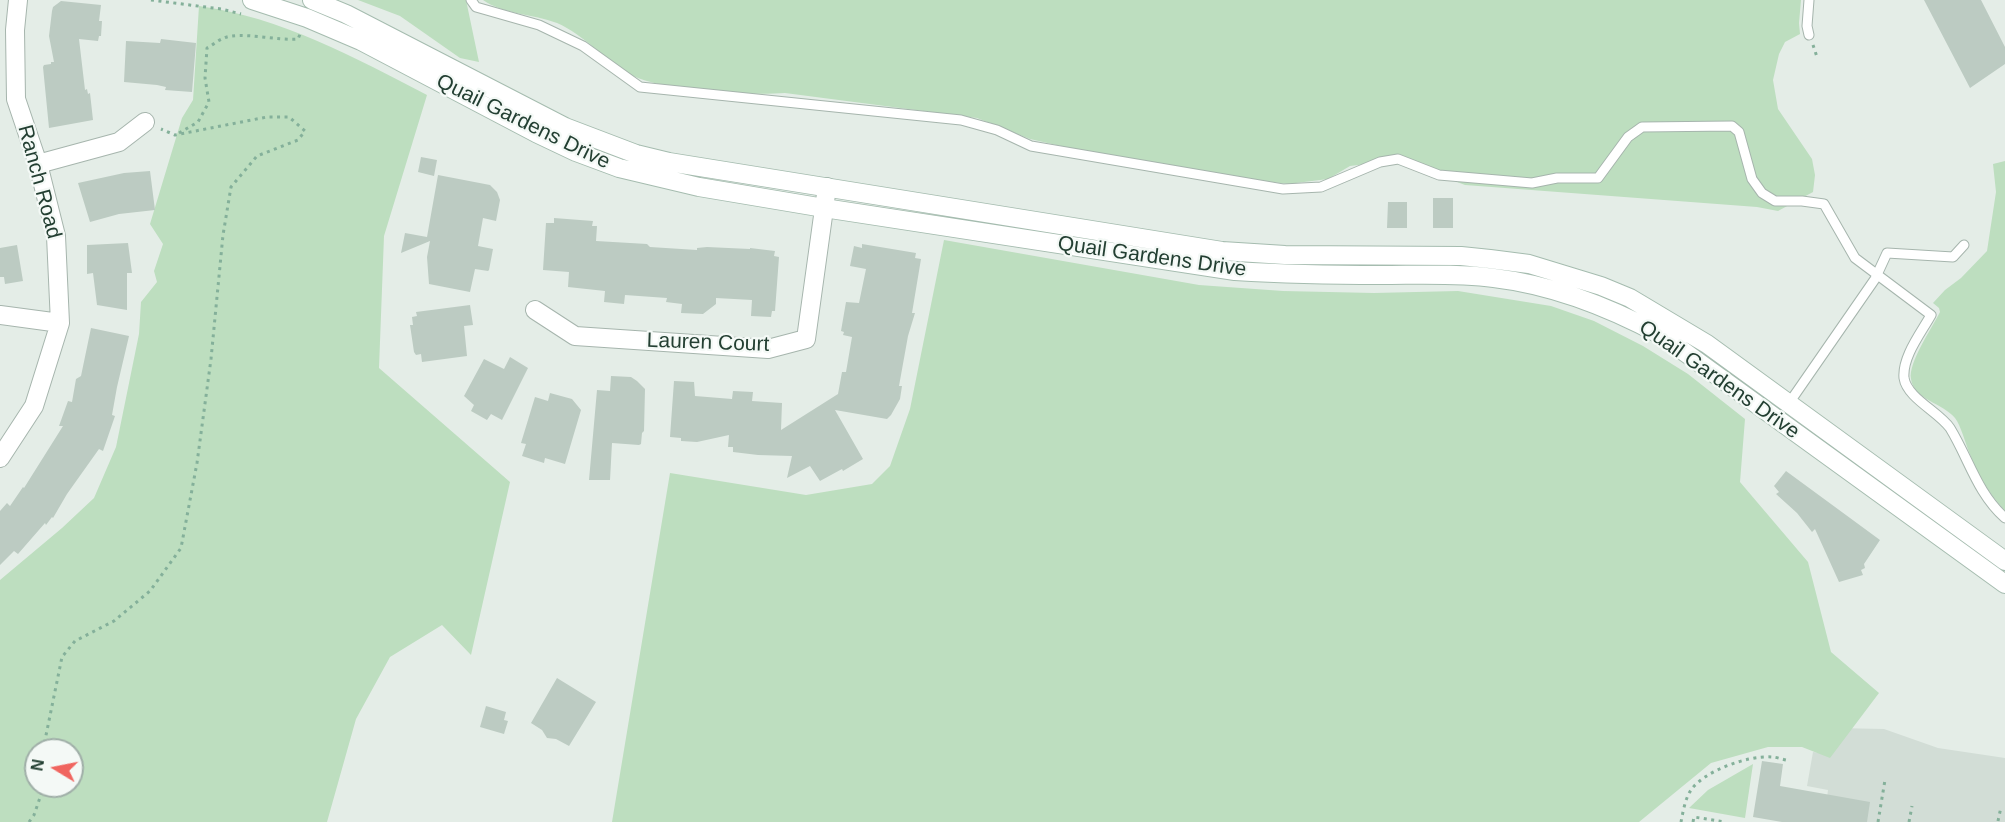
<!DOCTYPE html>
<style>
body{margin:0}
#map{position:relative;width:2005px;height:822px;overflow:hidden;background:#e4ede7;font-family:Helvetica,sans-serif}
canvas{display:block}
.north{position:absolute;left:24px;top:738px;width:60px;height:60px;box-sizing:border-box;background:#f4f9f6;border:2px solid #a0afa8;border-radius:50%;rotate:280deg;font-size:16px;font-weight:700;line-height:24px;text-align:center;color:#233f32}
.north::after{content:'';display:block;margin:auto;width:21px;height:27px;background:#f0655f;clip-path:polygon(50% 0,100% 100%,50% 72%,0 100%)}
</style>
<div id="map">
<canvas width="2005" height="822"></canvas>
<div class="north">N</div>
</div>
<script>
const ctx = document.querySelector('canvas').getContext('2d');
ctx.lineJoin = 'round';
function fill(path, color) {
  ctx.fillStyle = color;
  ctx.fill(path, 'evenodd');
}
function trace(path, color, width, dash) {
  ctx.strokeStyle = color;
  ctx.lineWidth = width;
  ctx.lineCap = dash ? 'butt' : 'round';
  ctx.setLineDash(dash || []);
  ctx.stroke(path);
}
function label(font, color, halo, rows, align = 'center') {
  ctx.font = font + ' Helvetica,sans-serif';
  ctx.lineWidth = 4.5;
  ctx.setLineDash([]);
  ctx.textBaseline = 'middle';
  ctx.strokeStyle = halo;
  ctx.fillStyle = color;
  for (const [text, x, y, turn = 0] of rows) {
    ctx.save();
    ctx.translate(x, y);
    ctx.rotate((+turn || 0) * Math.PI / 180);
    ctx.textAlign = isNaN(turn) ? turn : align;
    if (halo) ctx.strokeText(text, 0, 0);
    ctx.fillText(text, 0, 0);
    ctx.restore();
  }
}
const built = new Path2D(`
 M1836,728L1884,729L1938,748L2005,758V822H1824L1828,790L1807,786L1813,752L1830,754Z`);
const green = new Path2D(`
 M358,0H466L479,62L460,58L400,16Z
 M483,0H1801L1799,23L1800,34L1785,42L1779,54L1773,80L1778,109L1812,159L1815,175L1813,192L1778,211L1757,207L1465,185L1399,160L1350,166L1328,179L1288,184L1153,167L1030,139L977,118L785,93C750,96 656,91 628,73C603,58 584,35 557,23C533,14 503,14 483,0Z
 M199,6C280,17 356,58 427,95L384,236L379,368L510,482L471,655L442,625L390,657L356,719L327,822H0V580L62,528L94,498L116,447L139,334L141,302L157,282L154,271L163,244L150,224L182,118L193,100ZM36,750H72V786H36Z
 M2005,161V511C1989,494 1977,473 1969,452C1965,442 1961,426 1955,418C1943,403 1914,400 1911,379C1908,363 1932,328 1940,312L1939,308L1933,303L1945,290L1961,278L1987,251L1996,192L1993,164Z
 M944,240L1199,285L1283,291L1374,293L1458,291L1551,306L1594,321L1643,346L1688,374L1745,419L1740,482L1808,562L1831,652L1879,693L1830,758L1802,747H1768L1711,763L1639,822H612L670,473L806,495L872,484L890,466L910,409Z
 M1753,764L1745,818L1689,808L1708,790Z`);
const building = new Path2D(`
 M1924,0H1981L2005,47V64L1970,88Z
 M61,1L101,5L99,21H102L101,36H99L98,41L79,39L85,90L87,89L88,94L90,93L93,120L49,128L43,67L44,65L51,64V62H54L49,36L52,11L53,7Z
 M161,39L196,43L192,92L165,90L166,87L157,85L124,82L126,41L160,43Z
 M421,157L437,160L434,176L418,172Z
 M150,171L155,210L119,214L90,222L78,183L124,173Z
 M438,175L490,185L497,192L500,200L496,221L483,218L478,246L493,249L489,270L488,271L475,269L470,292L429,284L427,257L430,241L401,253L405,233L427,237Z
 M1433,198H1453V228H1433Z
 M1388,202H1407V228H1387Z
 M554,218L593,221L592,226H597L596,241L647,244L650,247L697,250V248L707,247L750,249V248L775,251L774,256L779,257L775,311H772L771,317L751,316L752,300L716,298V304L703,314L681,313L682,304L666,302L667,298L625,295L624,304L604,302L605,291L568,287L569,272L543,270L546,223H554Z
 M128,243L132,273H127V310L97,305L93,273L87,274V245Z
 M862,244L916,253L915,258L921,259L912,313H915L908,336L899,386H902L900,399L891,415L887,419L835,410L863,459L843,471L842,469L820,481L810,466L787,478L792,456L758,455L733,452V447H728L729,435L697,442L681,441V438L670,437L674,381L694,382L695,396L732,399L733,391L753,392L752,401L782,403L781,430L838,394L842,372H846L852,337L843,335L844,332L841,331L846,302L859,303L866,269L850,266L854,246L862,248Z
 M17,245L23,281L5,284L4,277H0V248Z
 M470,305L473,325L464,326L467,356L422,362L421,354L416,355L414,352L410,325H413L412,317L417,316L416,312Z
 M91,328L129,336L117,387L112,415L115,416L103,451L99,449L67,494L53,518L52,517L46,525L45,523L18,554L14,551L0,565V511L7,503L10,506L23,487L24,488L63,426H59L68,401L72,402L76,379L81,376Z
 M510,357L528,368L502,420L491,414L487,420L471,411L474,405L464,396L484,359L504,369Z
 M611,376L631,377L637,381L645,389L644,431L642,433L641,444L639,445L612,443L610,480H589L597,390L610,391Z
 M550,393L572,399L581,410L565,464L545,458L544,463L522,456L526,444L521,443L535,397L548,401Z
 M1786,471L1880,540L1864,564L1865,568L1861,570L1863,575L1839,582L1815,529L1812,532L1797,513L1776,494L1779,492L1774,486Z
 M557,678L596,702L569,746L556,739L547,738L542,730L531,723Z
 M486,706L506,712L504,720L508,721L504,734L480,727Z
 M1762,761L1783,764L1780,786L1870,802L1867,822H1782L1753,817Z`);
const path = new Path2D(`
 M151,0L221,9L241,14
 M1813,45L1817,57
 M179,133L198,122L209,102L205,78L207,48C213,45 218,40 224,38C239,31 278,41 298,39L301,32
 M43,750L62,657L75,641L114,621L150,591L181,548L197,463L211,359L223,235L231,187L257,156L298,140L305,131L289,117H267L175,135L161,129
 M1998,821L2001,807
 M29,822L34,815L44,786
 M1681,822C1683,812 1685,799 1691,790C1704,771 1748,755 1772,757C1776,757 1781,759 1786,760
 M1693,822L1694,817L1725,822
 M1878,822L1885,780
 M1909,822L1912,806`);
const lane = new Path2D(`
 M471,0L476,7L539,25L583,46L640,87L961,120L997,130L1031,146L1283,189L1321,187L1380,162L1398,159L1439,175L1532,183L1557,178H1598L1628,137L1642,127L1732,126L1739,132L1752,179L1762,193L1775,201H1802L1824,204L1855,258L1931,315C1921,333 1902,357 1904,378C1907,398 1939,412 1950,428C1969,459 1977,493 2005,518
 M1809,0L1807,26L1809,35
 M1787,406L1875,279L1887,253L1953,257L1964,245`);
const street = new Path2D(`
 M38,164L119,142L145,122
 M535,310L575,336L768,349L806,339L827,187
 M0,315L60,323
 M0,458L34,406L60,323L56,236L38,164L16,99L15,30L18,0`);
const secondary = new Path2D(`
 M252,0L307,18L361,41L536,133L576,152L619,168L699,187L824,208L1235,271C1284,274 1332,275 1381,275C1418,275 1457,273 1494,278C1553,285 1609,307 1661,335L2005,584
 M312,0L346,14L565,127L636,154L669,162L1222,251L1285,255L1461,256L1490,259L1529,264L1601,286L1630,298L1707,344L2005,561`);
const streetNames = [
 ["Quail Gardens Drive",523,122,26],
 ["Ranch Road",39,182,75],
 ["Quail Gardens Drive",1152,257,8],
 ["Lauren Court",708,343,2],
 ["Quail Gardens Drive",1719,380,35]
];
fill(built, '#d2ddd6');
fill(green, '#bddebf');
fill(building, '#bccbc2');
trace(lane, '#a6b5ad', 11);
trace(street, '#a6b5ad', 20);
trace(secondary, '#a5bcaf', 20);
trace(path, '#84b09a', 3, [3, 4.5]);
trace(lane, '#fff', 9);
trace(street, '#fff', 18);
trace(secondary, '#fff', 18);
label('21px', '#233f32', '#f4f9f6', streetNames);
</script>
